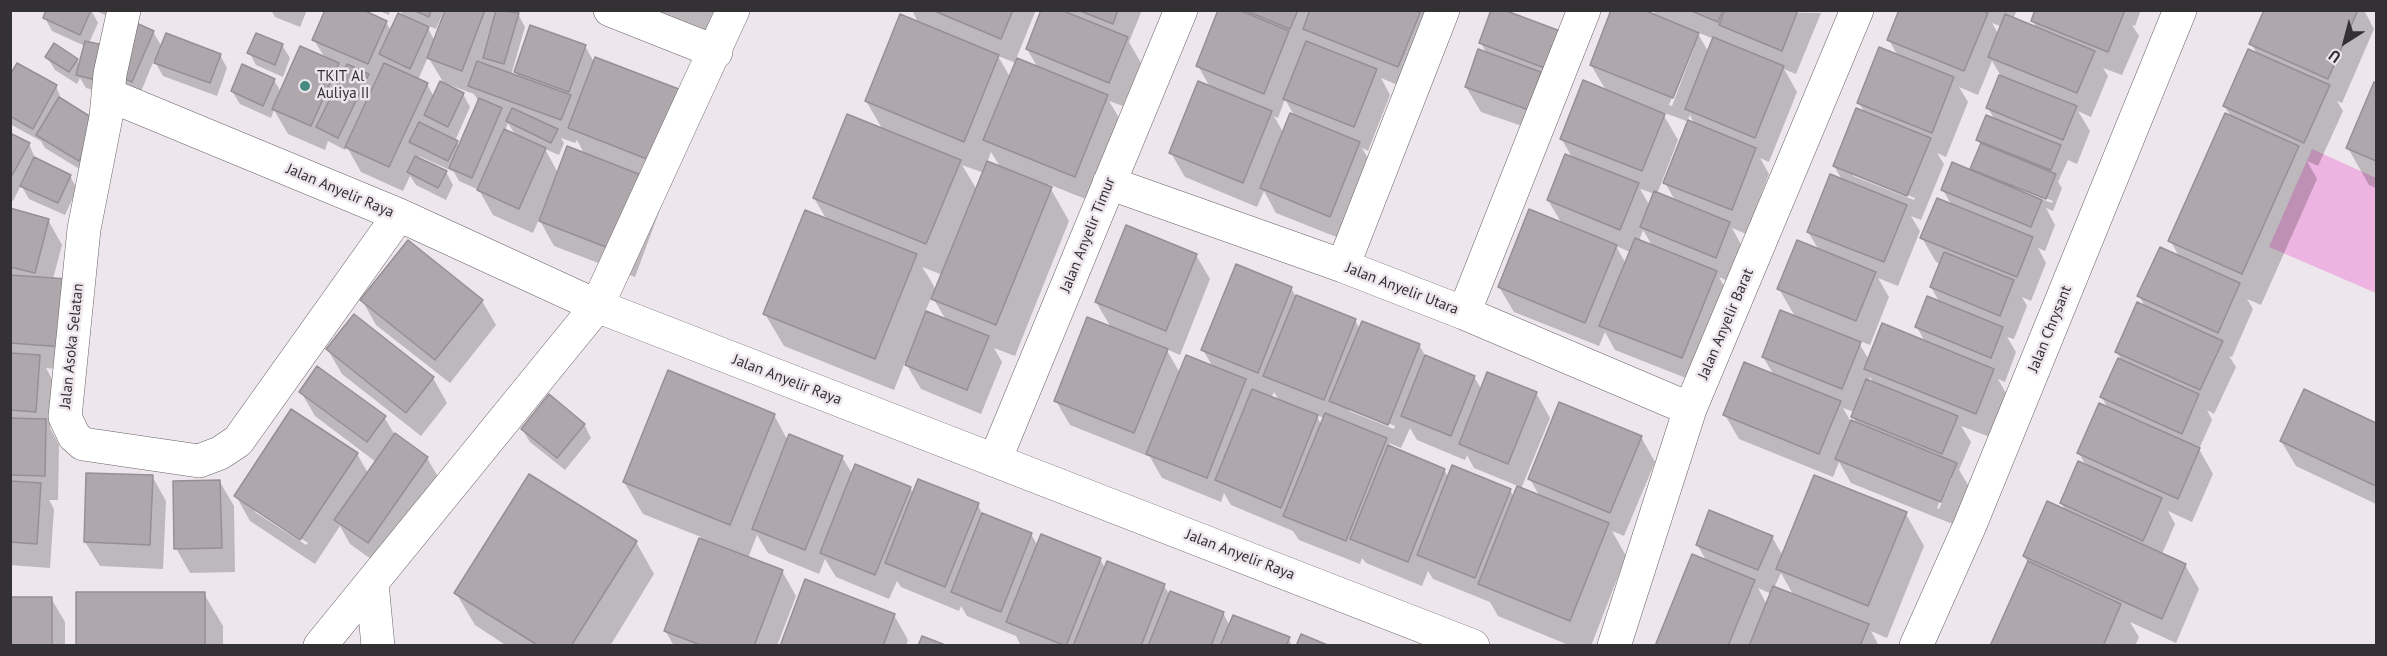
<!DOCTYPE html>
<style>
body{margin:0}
#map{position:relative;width:2387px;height:656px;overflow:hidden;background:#ede6ec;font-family:"PT Sans",sans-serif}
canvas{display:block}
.frame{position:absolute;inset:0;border:12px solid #343134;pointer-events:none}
.north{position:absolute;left:2315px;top:12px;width:60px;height:60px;-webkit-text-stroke:4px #ede6ec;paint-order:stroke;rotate:216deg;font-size:16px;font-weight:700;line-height:24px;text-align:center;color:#343134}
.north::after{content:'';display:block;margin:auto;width:21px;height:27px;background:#343134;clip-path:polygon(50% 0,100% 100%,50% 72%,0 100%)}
</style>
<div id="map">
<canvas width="2387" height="656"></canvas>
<div class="frame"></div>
<div class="north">U</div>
</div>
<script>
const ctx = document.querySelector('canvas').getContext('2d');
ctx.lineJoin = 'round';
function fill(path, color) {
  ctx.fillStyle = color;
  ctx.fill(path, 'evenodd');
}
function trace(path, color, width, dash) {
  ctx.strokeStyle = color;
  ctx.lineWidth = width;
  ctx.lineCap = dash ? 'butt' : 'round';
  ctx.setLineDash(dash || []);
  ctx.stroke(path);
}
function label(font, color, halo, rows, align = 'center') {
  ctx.font = font + ' "PT Sans",sans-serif';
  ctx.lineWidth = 5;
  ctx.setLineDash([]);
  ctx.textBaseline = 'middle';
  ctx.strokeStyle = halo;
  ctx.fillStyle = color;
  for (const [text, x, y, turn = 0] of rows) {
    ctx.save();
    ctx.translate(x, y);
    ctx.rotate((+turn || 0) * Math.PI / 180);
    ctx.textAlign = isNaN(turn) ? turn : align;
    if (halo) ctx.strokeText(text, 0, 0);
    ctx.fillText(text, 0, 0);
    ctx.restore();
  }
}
const green = new Path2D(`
 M2312,149L2376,178V293L2269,247Z`);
const shadow = new Path2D(`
 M91,10L98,23L89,43L107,48L153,32L162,47L220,55L227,68L217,96L163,76L154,60L140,94L106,93L86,88L80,78L77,84L55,70L47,57L77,60L80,66L85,46L52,31L45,18Z
 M94,10H125L121,22Z
 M271,10H307L300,27L275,17Z
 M377,10H390L389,15Z
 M400,10H444L436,29L426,25L435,41L447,10H495L497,14L498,10H505L518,14L525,27L511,75L519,78L516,72L585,46L594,62L697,117L671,186L647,177L662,204L635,277L554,246L539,219L533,233L493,215L479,190L459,181L454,172L419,156L418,159L446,172L453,185L446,200L416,185L410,176L403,191L361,172L347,147L345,150L328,141L325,150L288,134L274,110L271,118L240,104L232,91L274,80L281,92L325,58L314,40L386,22L391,31L405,18ZM428,57L445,85L434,97L427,84L418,80ZM447,84L474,94L479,102L460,147L455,141L470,107L463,94L446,86ZM508,123L516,136L505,131ZM561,138L575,143L577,140L585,155L558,173L545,149L559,155L564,143Z
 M652,10H745L734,40Z
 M912,10H1036L1016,59L1038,68L1027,49L1043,10H1142L1129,42L1141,63L1123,106L1109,101L1121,121L1088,200L1048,184L1069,221L1015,356L994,348L1002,362L981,414L921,389L905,362L894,390L784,346L765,314L827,220L814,198L883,130L866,101L919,24ZM998,56L1016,63L1010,77ZM991,152L1001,168L987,163ZM962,165L984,173L977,190ZM922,267L943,275L936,290L928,276ZM932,296L936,303L946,320L925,312Z
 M1220,10H1437L1412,91L1381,78L1390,95L1368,151L1362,148L1373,167L1344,240L1276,213L1264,191L1257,207L1185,177L1171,153L1210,87L1198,66ZM1285,99L1295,117L1284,134L1274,116L1278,118Z
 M1653,10L1821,13L1796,74L1784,69L1797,92L1769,162L1760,158L1769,174L1746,234L1732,228L1743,248L1730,282L1719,277L1730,297L1696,382L1615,350L1605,332L1599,346L1514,312L1499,287L1562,224L1548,200L1573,159L1561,138L1607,92L1591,65L1657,17ZM1697,32L1714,39L1709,53ZM1691,48H1694L1672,106L1669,105ZM1662,112L1689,122L1665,183L1676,202L1657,194L1678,140ZM1690,115L1695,125L1687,121ZM1640,189L1655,194L1650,206ZM1643,230L1653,247L1639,241ZM1616,246L1630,252L1626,264Z
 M1900,10H2017L2013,19L2037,29L2033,21L2037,10H2141L2135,26L2132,25L2139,36L2122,75L2103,68L2108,76L2091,117L2078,111L2090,131L2077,164L2068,160L2058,182L2062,188L2053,211L2046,208L2055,225L2045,251L2038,248L2046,263L2031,301L2022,297L2027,306L2014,339L2007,337L2016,352L2005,382L1998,379L2007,395L1990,437L1961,426L1971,442L1959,470L1970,488L1955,525L1851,483L1839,462L1833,477L1739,439L1725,415L1774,375L1763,357L1796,318L1779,289L1819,250L1808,232L1843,181L1834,166L1865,113L1859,103L1898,56L1889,40ZM1992,23L2002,27L1999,35ZM1992,61L2001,76L1988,108L1995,120L1978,140L1981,146L1972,169L1975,173L1943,190L1952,206L1922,238L1936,262L1941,264L1931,287L1940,303L1917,327L1925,342L1869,360L1857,340L1870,345L1889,297L1878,278L1898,286L1920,231L1911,216L1921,220L1944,164L1937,153L1946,157L1968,102L1959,87L1978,95ZM1981,172L2053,201L2052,203L1981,175ZM1853,173L1915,198L1914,200L1853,176ZM1870,377L1875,385L1868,382ZM1843,408L1854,412L1853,416L1857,424L1851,422ZM1949,478H1952L1939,509L1937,508Z
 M2266,10H2364L2374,29L2342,103L2337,101L2343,111L2318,166L2307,161L2317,179L2261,305L2247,299L2253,309L2232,357L2229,356L2236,367L2214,414L2207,410L2212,420L2199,449L2213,474L2192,522L2168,511L2175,524L2162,554L2185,565L2199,589L2176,643L2130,622L2139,637L2135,646H1992L2028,563L2024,556L2066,511L2061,503L2086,466L2079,453L2108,409L2102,397L2122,361L2117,352L2146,308L2139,296L2180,258L2170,240L2231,116L2224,106L2257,54L2251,43Z
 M1559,32L1543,133L1481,112L1466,87L1487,54L1481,43Z
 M282,45L290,58L283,77L256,65L249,52Z
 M10,78L56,86L62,101L101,125L86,173L45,148L41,141L10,124Z
 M2375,84L2376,85V188L2369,185L2348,148Z
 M10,134L29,144L36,160L70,176L77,189L65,215L29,199L21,185L13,201L10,199Z
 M10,210L48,220L62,245L53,279L76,371L46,368L53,381L50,428L59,445L58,500H49L54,509L50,568L10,565Z
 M1196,255L1210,279L1180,355L1166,349L1180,373L1213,367L1203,350L1291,288L1296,297L1355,320L1360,330L1419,345L1426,357L1474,377L1482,390L1536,393L1550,418L1521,489L1540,497L1530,479L1641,437L1655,462L1624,536L1612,531L1626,556L1591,646H1571L1498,616L1490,602L1433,579L1428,571L1422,586L1366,563L1362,558L1360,564L1299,540L1293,531L1231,505L1224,493L1221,502L1162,478L1150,457L1070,425L1056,401L1112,329L1096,302ZM1274,392L1280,402L1271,398ZM1349,408L1395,426L1394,429L1349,411ZM1316,415L1324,418L1321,424ZM1410,428L1417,440L1465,460L1467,455L1474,468L1518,486L1514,497L1510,490L1449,478L1444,470L1392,449L1389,443L1401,448Z
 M362,300L482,301L496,325L450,383L376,325Z
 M328,350L433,378L447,403L421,436L342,374Z
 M2305,391L2376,424V504L2296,466L2281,441Z
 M301,392L384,417L395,435L427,458L441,482L382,567L350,544L340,526L315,564L250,521L236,496L357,454L368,473L376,462L315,416ZM255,508L308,543L306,545L255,512Z
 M774,415L788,441L842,457L853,475L910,488L914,494L978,505L983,515L1031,534L1038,546L1100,559L1105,568L1164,586L1170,595L1223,613L1230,626L1289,639L1292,646H1021L1016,636L967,616L961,606L959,611L901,587L897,581L889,599L836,577L825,559L819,574L768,553L757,535L748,558L782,571L796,596L777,646H674L665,630L701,537L643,514L624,482Z
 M584,424L591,438L565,470L530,442L522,429Z
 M152,476L166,501L163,569L100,566L85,542Z
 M220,482L234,506L235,572L190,573L176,548Z
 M1906,514L1924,546L1887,638L1871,631L1879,646H1657L1707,562L1697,544L1772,537L1783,556ZM1781,573L1794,596L1774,588ZM1758,588L1772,594L1767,605Z
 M636,542L654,574L610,646H507L475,625L456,593Z
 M204,594L223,626V646H78Z
 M51,598L65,622V646H10Z
 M894,615L908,640L906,646H781Z`);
const building = new Path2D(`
 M46,10H91L80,35L43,18Z
 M325,10H363L387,21L368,64L312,40Z
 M413,10H431L429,17Z
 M445,10H485L462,71L427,58Z
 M496,10L519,13L504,64L483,58Z
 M932,10H1013L1001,39Z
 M1041,10H1061L1128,37L1109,83L1026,49Z
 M1078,10H1118L1113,24Z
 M1218,10H1239L1289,31L1264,94L1196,66Z
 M1244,10H1298L1290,29Z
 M1310,10H1415L1420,13L1398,67L1303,29Z
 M1491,10H1504L1560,31L1547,69L1479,43Z
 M1611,10H1644L1699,33L1673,98L1590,65Z
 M1689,10H1723L1718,22Z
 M1725,10H1798L1782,51L1719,25Z
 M1899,10H1982L1988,13L1964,71L1887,40Z
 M2035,10H2125L2108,52L2031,21Z
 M2264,10H2358L2328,79L2249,44Z
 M398,13L429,27L410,69L379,54Z
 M900,14L999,55L964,142L865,101Z
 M2005,14L2095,51L2077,93L1988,57Z
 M134,22L154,31L132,82L112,73Z
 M530,25L586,45L569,92L514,72Z
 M166,33L221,54L210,83L154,63Z
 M256,33L283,44L275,65L247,53Z
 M1713,37L1784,66L1755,138L1685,109Z
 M85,41L108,46L99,81L76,75Z
 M1306,41L1377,69L1354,127L1283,99Z
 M54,43L78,59L69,72L45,57Z
 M300,46L339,63L311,126L272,109Z
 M1879,47L1954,77L1932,133L1857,103Z
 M1478,49L1541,72L1529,110L1465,87Z
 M2248,49L2330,85L2304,143L2223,106Z
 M595,57L684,91L657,163L568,128Z
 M1017,58L1108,95L1075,177L983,140Z
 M477,61L571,95L561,120L468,86Z
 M17,63L57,85L33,129L10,116V75Z
 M384,63L428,83L389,167L345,147Z
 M242,64L275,79L263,106L231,91Z
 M347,64L369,74L338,138L316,127Z
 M1999,75L2077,106L2063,140L1986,108Z
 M1583,80L1665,114L1642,171L1560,139Z
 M440,81L464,93L448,127L424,115Z
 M1198,81L1272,111L1243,183L1169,153Z
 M2374,82L2376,83V161L2346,148Z
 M59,97L102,124L79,161L36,135Z
 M479,98L502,108L472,178L449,168Z
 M512,108L558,129L551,143L506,121Z
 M1856,108L1931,138L1907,196L1833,166Z
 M1290,113L1360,142L1330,217L1260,188Z
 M2225,113L2299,146L2242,274L2168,241Z
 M847,114L961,160L926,244L813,198Z
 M1986,115L2061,145L2051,170L1976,140Z
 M1688,120L1756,148L1732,210L1663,183Z
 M419,122L458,141L448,161L409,142Z
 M504,129L546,148L519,209L477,190Z
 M10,133L30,143L10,179Z
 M1981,143L2056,174L2046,199L1970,169Z
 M567,146L649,178L621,253L539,221Z
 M1565,154L1639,183L1620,230L1547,200Z
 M415,156L447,171L438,188L407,172Z
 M34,157L71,175L58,203L20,186Z
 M987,161L1052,187L996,325L931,299Z
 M1952,162L2042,200L2031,227L1941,190Z
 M1830,174L1907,205L1884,262L1807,232Z
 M1654,191L1730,222L1716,258L1640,227Z
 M1937,198L2033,237L2017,277L1920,238Z
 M10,208L49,219L35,273L10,267Z
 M1529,209L1617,245L1585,323L1498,287Z
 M805,210L917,254L875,359L763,314Z
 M1126,225L1197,254L1166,331L1095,302Z
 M1635,238L1717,271L1682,358L1599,326Z
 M408,240L483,300L435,360L360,300Z
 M1797,240L1876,272L1856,321L1777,289Z
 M2160,247L2240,283L2218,333L2137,296Z
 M1944,252L2014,280L2000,316L1930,287Z
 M1236,264L1292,287L1258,373L1201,350Z
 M10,275L68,279L63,347L10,343Z
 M1296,295L1356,319L1324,400L1263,376Z
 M1927,296L2003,327L1991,358L1915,327Z
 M2137,302L2223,341L2200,390L2115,352Z
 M1780,310L1861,342L1842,389L1762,357Z
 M926,311L989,336L967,390L905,365Z
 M354,314L434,377L406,413L326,349Z
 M1087,317L1168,349L1134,433L1054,401Z
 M1362,321L1420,344L1388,425L1329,401Z
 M1882,323L1994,369L1976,414L1864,369Z
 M10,353L40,355L36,412L10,410Z
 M1186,355L1246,379L1207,478L1146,454Z
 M1425,355L1475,376L1451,436L1401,416Z
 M2118,358L2199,394L2182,434L2100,397Z
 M1744,362L1841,401L1819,454L1723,415Z
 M317,366L386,416L367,442L299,392Z
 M668,370L775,414L730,525L623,482Z
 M1487,372L1537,392L1508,464L1459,444Z
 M1866,379L1958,416L1942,454L1851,417Z
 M1252,389L1318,415L1281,508L1215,480Z
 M2304,389L2376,423V486L2280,441Z
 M549,394L585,424L557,458L521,429Z
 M1559,402L1642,436L1610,513L1528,479Z
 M2099,403L2200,448L2178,499L2077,453Z
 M291,409L358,453L300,540L234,496Z
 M1325,413L1387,438L1346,541L1283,516Z
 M10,418L46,419L45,476L10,475Z
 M1851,420L1957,463L1941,502L1835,459Z
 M395,433L428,457L368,543L334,520Z
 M789,434L843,456L805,550L752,529Z
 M1388,445L1445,469L1408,562L1350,539Z
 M2078,461L2162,498L2143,541L2060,503Z
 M855,464L911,487L875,575L820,553Z
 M1452,465L1511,489L1475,578L1417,555Z
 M86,473L153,475L150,545L84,542Z
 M529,474L637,541L571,646H539L454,593Z
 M1814,475L1907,512L1868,606L1776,569Z
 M918,479L979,503L945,587L885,563Z
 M220,480L222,548L174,549L173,481Z
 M10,481L41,483L37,544L10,542Z
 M1517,486L1609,523L1570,621L1478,584Z
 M2047,501L2186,564L2162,619L2023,556Z
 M1709,510L1773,536L1758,570L1696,545Z
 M982,513L1032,533L1001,612L951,592Z
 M1041,534L1101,558L1066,646L1006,622Z
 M699,538L783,570L754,646H703L664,631Z
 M1692,554L1755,580L1728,646H1655Z
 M1107,561L1165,584L1141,646H1073Z
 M2028,561L2121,604L2103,646H1990Z
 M805,579L895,614L883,646H780Z
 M1773,586L1869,624L1860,646H1749Z
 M1170,591L1224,612L1211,646H1148Z
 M76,592H205V646H76Z
 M10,597H52V646H10Z
 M1233,615L1290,637L1286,646H1220Z
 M1301,634L1330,646H1296Z
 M922,636L948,646H918Z`);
const minor = new Path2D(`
 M124,10L110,74L106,117L84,229L65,417L74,436L83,444L199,461L220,453L238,441L399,215
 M610,10L716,52
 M109,95L399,215L597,306L1473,646
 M1109,183L1343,266L1464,313L1690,409
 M1343,266L1443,10
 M1464,313L1584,10
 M995,460L1181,10
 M372,583L378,646
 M320,646L597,306L733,10
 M1614,646L1690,409L1857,10
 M1916,646L1970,525L2180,10`);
const markers = [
 [305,86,6,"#468b81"]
];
const poiNames = [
 ["TKIT Al",317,77],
 ["Auliya II",317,94]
];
const streetNames = [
 ["Jalan Anyelir Raya",340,191,23],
 ["Jalan Anyelir Timur",1088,235,-68],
 ["Jalan Anyelir Utara",1402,289,21],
 ["Jalan Anyelir Barat",1726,324,-67],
 ["Jalan Chrysant",2050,329,-68],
 ["Jalan Asoka Selatan",72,346,-84],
 ["Jalan Anyelir Raya",787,380,21],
 ["Jalan Anyelir Raya",1240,555,21]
];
fill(green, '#edb4e1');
fill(shadow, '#0003');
fill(building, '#aea7ac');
trace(building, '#968f95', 1.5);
trace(minor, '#696267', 34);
trace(minor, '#fff', 33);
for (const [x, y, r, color] of markers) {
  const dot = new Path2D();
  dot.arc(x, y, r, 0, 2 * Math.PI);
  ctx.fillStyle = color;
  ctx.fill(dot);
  trace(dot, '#ede6ec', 2);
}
label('15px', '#343134', '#ede6ec', poiNames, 'left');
label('15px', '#343134', '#ede6ec', streetNames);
</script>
